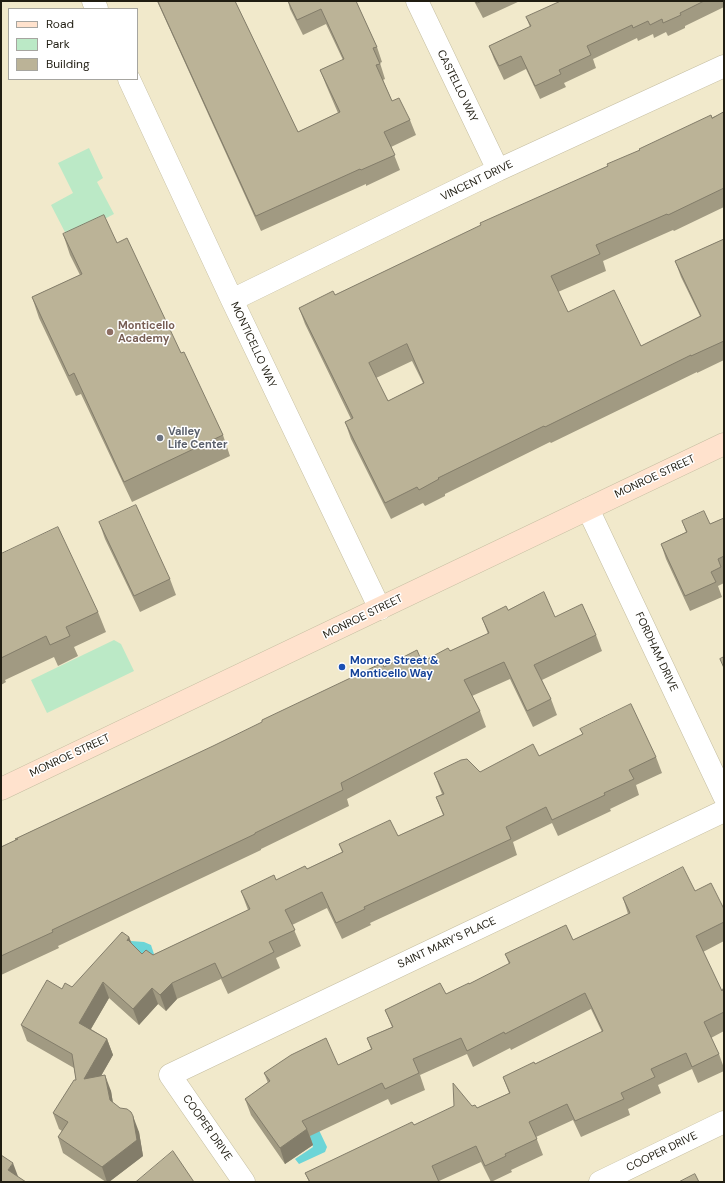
<!DOCTYPE html>
<style>
body{margin:0}
#map{position:relative;width:725px;height:1183px;overflow:hidden;background:#f1e9cb;font-family:"DM Sans",sans-serif}
canvas{display:block}
.frame{position:absolute;inset:0;border:2px solid #201d12;pointer-events:none}
.legend{position:absolute;left:8px;top:8px;width:130px;height:72px;box-sizing:border-box;background:#fff;border:1px solid #a6a5a0;margin:0;padding:5px 7px;list-style:none;font-size:12px;color:#201d12}
.legend li{display:flex;align-items:center;gap:8px;height:20px}
.legend b{width:20px;border:1px solid #a6a5a0}
</style>
<div id="map">
<canvas width="725" height="1183"></canvas>
<div class="frame"></div>
<ul class="legend">
<li><b style="height:5px;background:#ffe2cd"></b>Road</li>
<li><b style="height:11px;background:#bbe9c6"></b>Park</li>
<li><b style="height:11px;background:#bbb397"></b>Building</li>
</ul>
</div>
<script>
const ctx = document.querySelector('canvas').getContext('2d');
ctx.lineJoin = 'round';
function fill(path, color) {
  ctx.fillStyle = color;
  ctx.fill(path, 'evenodd');
}
function trace(path, color, width, dash) {
  ctx.strokeStyle = color;
  ctx.lineWidth = width;
  ctx.lineCap = dash ? 'butt' : 'round';
  ctx.setLineDash(dash || []);
  ctx.stroke(path);
}
function label(font, color, halo, rows, align = 'center') {
  ctx.font = font + ' "DM Sans",sans-serif';
  ctx.lineWidth = 3;
  ctx.setLineDash([]);
  ctx.textBaseline = 'middle';
  ctx.strokeStyle = halo;
  ctx.fillStyle = color;
  for (const [text, x, y, turn = 0] of rows) {
    ctx.save();
    ctx.translate(x, y);
    ctx.rotate((+turn || 0) * Math.PI / 180);
    ctx.textAlign = isNaN(turn) ? turn : align;
    if (halo) ctx.strokeText(text, 0, 0);
    ctx.fillText(text, 0, 0);
    ctx.restore();
  }
}
const green = new Path2D(`
 M89,148L103,178L97,182L114,214L68,238L51,205L73,193L58,163Z
 M114,640L121,644L134,671L47,713L31,680Z`);
const water = new Path2D(`
 M131,941L144,942L151,945L154,954L152,958L147,959L125,944Z
 M318,1128L327,1147L325,1152L299,1164L295,1159L313,1147L309,1134Z`);
const minor = new Path2D(`
 M93,1L97,9
 M417,1L498,170
 M129,79L232,300L380,609
 M232,300L498,170L724,66
 M588,509L724,796
 M244,1182L170,1075L724,811
 M600,1182L724,1122`);
const secondary = new Path2D(`
 M1,789L724,444`);
const wall = new Path2D(`
 M157,1H235L298,132L338,113L326,85L320,70L343,60L326,24L303,35L290,9L288,1H356L377,47L382,62L380,63L385,79L383,80L392,101L410,120L416,135L391,147L400,170L366,186V184L261,231Z
 M474,1H520L483,18Z
 M561,1H724V7L685,26V28L668,36L666,32L654,38L653,34L638,41L637,38L593,59L596,68L564,83L566,87L540,99L526,69L504,80L494,59L489,46L530,27L526,17Z
 M724,112V207L674,231L673,230L603,261L606,271L558,292L568,312L641,346L700,316L681,277L675,261L724,239V360L697,373V372L551,443L550,442L445,494V496L425,506L423,503L391,519L351,439L345,422L351,419L305,324L299,308L335,295L608,166L640,150ZM412,361L423,383L388,401L376,378Z
 M63,234L117,243L181,353L223,435L230,456L132,502L81,394L76,396L39,318L32,297L80,275L70,255Z
 M724,518V583L718,586L722,597L690,611L666,559L661,544L686,532L682,521L710,524Z
 M99,522L170,579L176,595L140,612L105,539Z
 M1,554L98,612L106,632L74,647L78,656L58,666L54,657L5,680L6,682L1,685Z
 M508,610L555,617L596,635L602,651L542,680L551,699L557,715L533,727L510,679L472,696L480,711L486,727L347,799L349,806L300,830L261,849V850L58,946L59,948L1,975V847L16,840L15,839L384,667L422,662L450,651L488,634L482,618Z
 M580,729L656,757L662,773L636,785L639,795L610,809L611,811L558,836L552,823L513,842L517,855L370,923L371,925L342,939L327,908L292,925L301,946L276,958L280,968L228,994L221,979L177,999L166,1011L158,1004L139,1025L109,998L91,1029L107,1039L113,1055L101,1076L111,1091L113,1103L139,1132L143,1156L109,1182H106L63,1153L58,1137L62,1131L59,1129L53,1113L76,1080L74,1068L27,1041L21,1025L62,989L72,987L129,937L132,944L142,954L153,955L248,910L241,891L276,880L307,869L342,852L339,844L398,836L443,815L436,797L442,794L434,773L480,772L539,756L583,734Z
 M695,891L724,909V941L703,952L722,991L724,987V1031L711,1038L719,1054L724,1068V1071L698,1083L692,1069L658,1085L661,1093L628,1109L630,1115L581,1137L573,1120L536,1137L543,1155L511,1170L512,1172L491,1182L481,1162L439,1181V1182H309L305,1173L414,1125L472,1106L477,1108L509,1093L503,1077L535,1064L602,1032L591,1009L511,1050L510,1048L473,1067L467,1054L420,1075L425,1090L391,1105L388,1099L310,1136L313,1145L285,1164L251,1115L245,1099L268,1083L264,1073L338,1065L371,1049L367,1038L392,1027L385,1010L446,994L469,984L509,964L505,954L573,940L628,914L623,898Z`);
const shadedWall = new Path2D(`
 M129,937L135,953L127,941Z
 M103,982L109,998L85,1039L79,1023Z
 M172,983L177,999L166,1011L160,995Z
 M152,988L158,1004L139,1025L133,1009Z
 M107,1039L113,1055L90,1095L84,1079Z
 M105,1075L111,1091L115,1116L110,1100Z
 M133,1116L139,1132L143,1156L109,1182H107L102,1167Z
 M307,1129L313,1145L285,1164L280,1148Z
 M13,1163L19,1179L8,1170Z`);
const building = new Path2D(`
 M158,1H235L298,132L340,112L320,70L344,59L321,9L297,20L288,1H356L377,47L373,48L380,64L376,65L392,101L399,98L410,120L384,132L395,155L361,170L360,169L256,216Z
 M476,1H482L477,3Z
 M561,1H704L680,13L681,15L663,23L662,19L650,25L648,21L633,28L632,25L587,46L591,55L559,70L561,74L535,86L521,56L499,66L489,46L531,26L526,17Z
 M724,112V188L668,215L667,214L596,245L600,254L551,276L568,312L614,290L641,346L701,316L675,261L724,239V341L691,356V355L545,427L544,426L438,478L439,479L419,490L417,487L385,503L345,422L353,418L299,308L333,291L335,295L481,225L480,223L608,166L607,164L640,150L639,149L711,115L712,118ZM407,344L424,383L388,401L369,363Z
 M104,215L117,243L127,238L181,353L184,352L223,435L124,482L74,373L69,376L32,297L82,274L63,234Z
 M136,505L170,579L134,596L99,522Z
 M704,511L710,524L724,518V556L718,559L721,567L711,572L716,582L685,596L661,544L687,532L682,521Z
 M58,527L98,612L66,627L70,636L50,645L46,636L1,658V554Z
 M544,592L555,617L582,604L596,635L534,665L551,699L527,711L504,662L464,680L480,711L341,783L343,790L294,814L255,833V834L52,930L53,932L1,956V847L18,839H15L213,746L262,722V720L382,663L384,667L417,650L422,662L448,648L450,651L489,633L482,618L506,606L508,610Z
 M724,657V668L720,659Z
 M631,704L656,757L629,770L634,779L604,793L605,795L552,820L546,807L506,827L511,839L364,907L365,909L336,923L322,892L285,910L295,930L269,942L274,952L222,978L215,963L172,983L160,995L152,988L133,1009L103,982L79,1023L107,1039L84,1079L105,1075L110,1100L120,1108L127,1109L131,1112L133,1116L137,1140L102,1167L58,1137L68,1122L53,1113L74,1080H76L72,1054L21,1025L47,980L62,989L65,983L72,987L122,932L129,937L127,941L128,940L142,954L146,950L153,955L250,909L241,891L274,875L276,880L305,866L307,869L343,852L339,844L390,820L398,836L444,815L436,797L444,794L434,773L461,760L467,759L480,772L533,744L539,756L583,734L580,729Z
 M683,867L695,891L711,883L724,909V922L696,936L722,991L724,987V1012L704,1022L719,1054L692,1067L686,1053L651,1069L655,1077L621,1093L624,1099L575,1121L567,1104L529,1122L537,1139L505,1154L506,1156L485,1166L476,1146L432,1166L439,1182H310L305,1173L412,1122L414,1125L454,1106L453,1083L472,1106L475,1105L477,1108L510,1093L503,1077L534,1062L535,1064L603,1031L585,993L505,1034L504,1032L467,1051L461,1038L413,1059L419,1073L385,1089L382,1083L302,1121L307,1129L280,1148L245,1099L270,1081L264,1073L291,1055L326,1038L338,1065L372,1049L367,1038L393,1027L385,1010L440,983L446,994L469,983V984L510,963L505,954L566,925L573,940L630,913L623,898Z
 M173,1151L194,1182H136Z
 M1,1155L13,1163L8,1170L26,1182H1Z
 M695,1174L699,1182H679Z`);
const markers = [
 [110,332,4,"#8d6e63"],
 [160,438,4,"#6b7280"],
 [342,667,4,"#1a4fb4"]
];
const streetNames = [
 ["CASTELLO WAY",457,86,64],
 ["VINCENT DRIVE",477,181,-26],
 ["MONTICELLO WAY",253,345,65],
 ["MONROE STREET",655,477,-25],
 ["MONROE STREET",363,617,-26],
 ["FORDHAM DRIVE",656,652,65],
 ["MONROE STREET",70,756,-25],
 ["SAINT MARY'S PLACE",447,943,-25],
 ["COOPER DRIVE",207,1128,55],
 ["COOPER DRIVE",662,1152,-26]
];
const educationNames = [
 ["Monticello",118,326],
 ["Academy",118,339]
];
const worshipNames = [
 ["Valley",168,432],
 ["Life Center",168,445]
];
const transitNames = [
 ["Monroe Street &",350,661],
 ["Monticello Way",350,674]
];
fill(green, '#bbe9c6');
fill(water, '#6cd5d7');
trace(minor, '#c4bda0', 23);
trace(secondary, '#c4bda0', 23);
trace(minor, '#fff', 22);
trace(secondary, '#ffe2cd', 22);
fill(wall, '#a19a82');
fill(shadedWall, '#837d6a');
fill(building, '#bbb397');
trace(building, '#837d6a', 1);
for (const [x, y, r, color] of markers) {
  const dot = new Path2D();
  dot.arc(x, y, r, 0, 2 * Math.PI);
  ctx.fillStyle = color;
  ctx.fill(dot);
  trace(dot, '#fff', 1.5);
}
label('11px', '#201d12', '#fff', streetNames);
label('bold 11px', '#785e54', '#fff', educationNames, 'left');
label('bold 11px', '#5b616d', '#fff', worshipNames, 'left');
label('bold 11px', '#164399', '#fff', transitNames, 'left');
</script>
